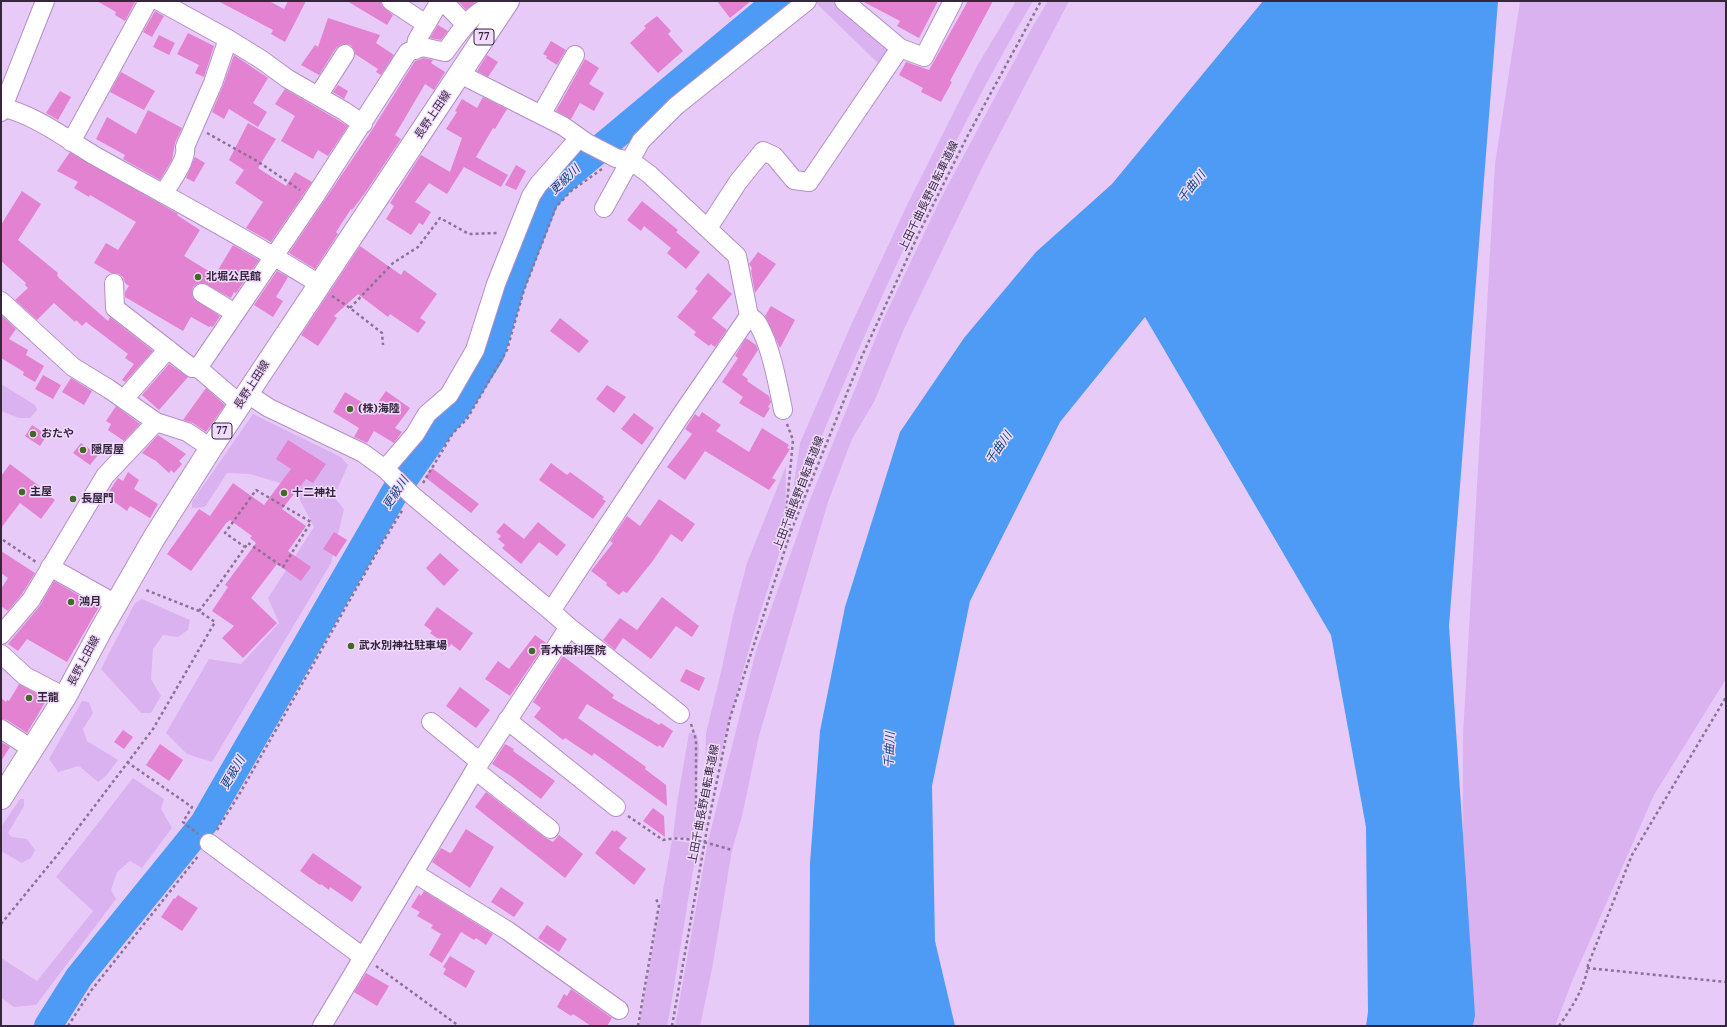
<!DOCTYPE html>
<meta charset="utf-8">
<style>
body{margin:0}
#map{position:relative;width:1727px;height:1027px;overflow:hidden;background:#e8caf9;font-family:"Noto Serif",serif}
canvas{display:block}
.frame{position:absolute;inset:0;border:2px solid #35263d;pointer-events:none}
</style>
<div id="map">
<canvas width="1727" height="1027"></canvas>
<div class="frame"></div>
</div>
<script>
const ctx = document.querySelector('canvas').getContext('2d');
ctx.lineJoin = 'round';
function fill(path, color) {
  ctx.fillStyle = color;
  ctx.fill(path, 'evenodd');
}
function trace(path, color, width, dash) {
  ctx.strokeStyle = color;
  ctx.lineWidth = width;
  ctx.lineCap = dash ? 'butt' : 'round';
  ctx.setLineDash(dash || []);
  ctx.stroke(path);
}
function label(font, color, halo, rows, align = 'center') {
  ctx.font = font + ' "Noto Serif","Noto Sans JP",serif';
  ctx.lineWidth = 3;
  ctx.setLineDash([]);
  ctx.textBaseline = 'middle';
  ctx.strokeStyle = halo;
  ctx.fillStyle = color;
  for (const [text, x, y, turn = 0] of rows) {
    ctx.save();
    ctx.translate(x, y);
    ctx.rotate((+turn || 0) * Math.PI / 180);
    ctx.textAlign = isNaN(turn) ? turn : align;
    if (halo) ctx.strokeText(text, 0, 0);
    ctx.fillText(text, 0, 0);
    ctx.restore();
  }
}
const green = new Path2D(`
 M816,1H835L890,48L881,66L815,2Z
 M1016,1H1033C936,165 860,341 789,516L800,443L851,325L908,203L977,66Z
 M1048,1H1069L983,166L904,329L874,402L852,439L828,502L759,736L742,816L732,850L712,969L700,1026H675L708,841L756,651L809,502L883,320L941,198L1033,26Z
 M1520,1H1726V679L1654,795L1573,979L1555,1026H1462L1463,735L1495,164Z
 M1,384L35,405L37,410L30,418H19L1,411Z
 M253,414L341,457L348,465L334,497L344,509L331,563L212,762L187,754L166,733L209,659L241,664L279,623L268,598L314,527L293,487L250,474L227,473L205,507L192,508V502Z
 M786,466L785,535L751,642L705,810L702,807L705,775L706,733L721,672L733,616L747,563Z
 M142,599L190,620L188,630L178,637L163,635L153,649L151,679L161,696L151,713H141L101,669L135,603Z
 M82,701L89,702L93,713L83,729L87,741L118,760L106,776L98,782L79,766L58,772L49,759Z
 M689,733L697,734L699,748L694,817L698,828L696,839L673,837L677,803Z
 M133,778L164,799L161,809L172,828L142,868L130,861L117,872L111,890L116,899L36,1005L14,1007L1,998V958L37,981L93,911L56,877Z
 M20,799H24V806L8,833L12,837L27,839L35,850L31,858L22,863L1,851V827Z
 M672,840L696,844V852L670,1011L667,1026H639Z`);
const water = new Path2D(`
 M1263,1H1498L1449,626L1475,1015L1473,1026H1366L1368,1012L1366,827L1331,635L1145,317L1060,422L970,601L932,786L935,941L955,1026H809L810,863L820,731L845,607L900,432L964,338L1036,252L1112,184Z`);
const river = new Path2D(`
 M48,1026L79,977L204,823L395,492L441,426L456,409L491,353L511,286L545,199L560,182L777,1`);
const building = new Path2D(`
 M97,1H133L135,2L125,21L115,15L116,12Z
 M218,1H269L284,9L288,1H306L285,42L271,34L273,30Z
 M347,1H381L382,6L393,15L387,25Z
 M458,1H477L466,10Z
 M717,1H751L730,18Z
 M862,1H938L919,38L897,26L900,21Z
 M968,1H993L950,81L952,82L941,102L921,92L923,88L899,75L906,62L929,70Z
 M155,11L164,16L152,37L143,32Z
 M657,16L671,31L668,34L683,51L658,73L630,43L646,28L644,26Z
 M328,18L380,35L376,43L394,55L381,75L376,72L378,69L355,54L354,50L351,45L346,44L341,45L336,48L319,75L301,65L315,45L318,47Z
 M438,25L448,31L441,40L430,38Z
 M188,33L214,46L204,77L195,73L199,65L177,54Z
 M159,35L175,43L169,55L153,47Z
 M551,41L566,50L557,65L546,58L547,56L543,54Z
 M234,55L268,78L253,103L267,112L258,127L229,109L224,119L212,112L223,86Z
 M487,55L498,62L488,77L477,71Z
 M424,58L433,60L431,63L445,72L434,90L425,84L395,135L401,139L365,193L352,210L351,209L336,232L338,234L315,269L289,253L372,130L415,61Z
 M585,59L599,68L589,84L604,93L594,111L580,103L571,119L556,111Z
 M121,72L155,91L144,110L110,92Z
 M338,85L348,91L344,99L333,92Z
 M285,89L348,126L328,156L318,150L313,159L281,141L295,116L275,104Z
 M60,91L71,97L58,120L46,113Z
 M483,97L507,109L495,129L493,128L476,157L508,175L501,187L464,167L447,194L429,183L415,202L431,212L423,225L419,223L411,235L386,219L394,206L390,203L421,155L450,172L462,138L446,129L457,112L455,111L462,99L477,108Z
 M148,110L182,128L175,143L172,160L160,180L123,159L125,155L96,139L107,117L136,134Z
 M248,123L276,139L258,168L286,186L295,172L312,182L271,242L246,228L263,202L235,183L244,170L229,160Z
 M70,152L178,214L177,215L200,230L184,256L215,275L233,245L259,260L236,293L234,292L231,298L203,283L197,284L193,287L192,292L193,298L220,316L213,327L210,326L209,327L191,317L183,331L125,297V292L129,286L125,283L123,277L119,274L111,273L94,263L106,243L118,250L136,222L90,195L89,197L74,188L78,182L57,171Z
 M195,157L205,163L194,182L186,178Z
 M516,165L526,171L516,190L505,185Z
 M22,191L41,204L18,240L58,273L57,275L59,278L108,321L110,317L153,351L125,382L122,380L134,364L125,358L128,354L86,322L82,326L76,320L75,322L54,303L37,320L15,300L28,288L25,285L26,283L1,261V225Z
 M642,201L678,230L676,232L700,252L686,269L667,253L671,248L644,226L641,231L627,220Z
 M360,246L401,275L404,270L437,294L420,318L426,322L418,333L390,314L388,317L358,294L334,316L337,318L318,346L301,335Z
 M758,252L776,264L755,293L751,271L752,268L749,264Z
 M277,271L288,277L276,297L283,301L273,317L254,305Z
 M708,273L732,294L712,318L727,330L715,347L711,344L709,346L694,335L696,332L677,317L698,291L695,289Z
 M771,306L795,320L780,348L765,316Z
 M1,315L16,329L9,339L28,350L26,355L44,366L35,382L23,375L24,372L1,358Z
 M560,318L589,341L579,353L550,331Z
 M746,338L756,345L758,350L742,375L748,379L747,381L769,396L771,402L768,407L770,408L764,418L739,403L743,397L722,382L738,358L735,356Z
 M169,364L188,377L159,410L142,395Z
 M43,375L61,385L53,399L35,389Z
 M71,378L92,391L84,405L62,392Z
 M607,385L626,397L614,413L596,399Z
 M206,388L225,405L206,432L193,423L183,420Z
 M386,391L410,408L395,428L402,432L394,443L374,431L367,443L354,437L359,428L333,412L345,392L373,409Z
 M116,406L140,424L124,441L108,430L111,424L106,421Z
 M702,412L721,425L716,431L749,452L762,428L789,445L787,448L790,449L772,478L776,480L769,490L705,451L685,480L667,467L692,434L685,429L695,414L699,417Z
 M634,413L654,428L642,445L621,429Z
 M32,425L47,435L40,446L25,436Z
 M158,435L186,454L179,461L182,464L174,473L171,470L169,473L156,461L142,453Z
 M288,440L326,464L313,483L306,479L282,509L306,526L288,551L311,567L301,581L277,564L251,598L277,623L243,658L222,638L234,626L212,611L228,587L225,585L256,543L250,538L252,536L230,520L228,522H227L191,571L167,554L199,509L210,516L233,483L264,505L291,469L276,459Z
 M81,443L98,455L90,465L73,453Z
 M551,463L567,475L570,472L604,497L602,499L606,501L593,519L539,480Z
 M10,464L42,488L41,490L55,500L41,519L20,503L1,528V476Z
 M432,468L479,504L471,513L425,477Z
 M128,472L139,480L134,489L158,504L150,518L130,506L127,511L106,496L118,478L123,481Z
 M659,499L695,524L682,542L671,534L652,562L627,593L623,591L619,595L606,585L607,583L591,571L613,543L610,541L627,516L640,526Z
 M538,522L566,545L557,556L539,542L521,564L502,548L505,545L498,539L501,536L496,532L504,523L524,539Z
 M334,532L347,540L336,557L323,549Z
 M1,551L35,573L22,594L8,611L1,606V589L8,578L1,573Z
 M440,553L459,570L444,586L426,568Z
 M54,581L99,607L67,662L27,639L18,651L8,644L39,607Z
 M662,597L699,626L692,637L676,626L651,659L623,638L615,650L603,640L620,618L637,630Z
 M437,607L473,633L460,651L451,644L449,647L430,633L432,631L424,625Z
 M535,635L546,643L510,696L485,679L498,661L509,669Z
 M563,656L614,695L612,698L648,719V718L659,725L661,723L673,731L663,748L659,745L658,747L587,704L578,718L646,767L645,769L666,785L667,806L594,753L592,756L565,738L563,740L534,717L541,708L533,702Z
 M686,669L705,678L699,691L680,681Z
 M19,684L47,699L27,733L7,720L1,719V698L6,702L7,700L9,701Z
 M460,687L490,710L476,728L446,706Z
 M123,730L133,737L124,749L114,742Z
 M1,742L10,747L1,761Z
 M160,744L183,760L169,781L146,765Z
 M505,744L514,749L513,751L555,781L541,799L511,776L492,764Z
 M486,792L544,837L553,842L559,835L583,854L565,878L475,807Z
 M653,808L664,816L665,837L643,821Z
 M466,829L494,847L470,888L432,862L441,848L450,853L452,852Z
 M612,830L615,832L616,830L627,838L619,848L622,851L646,869L634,885L595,853Z
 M313,853L362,887L352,902L330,887L329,890L321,884L320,885L300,871Z
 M501,887L524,903L514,917L491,902Z
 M424,891L493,934L486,945L476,938L474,940L461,932L442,963L429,955L441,934L431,928L433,925L417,916L420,912L411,907L419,894L421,896Z
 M178,895L198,908L182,931L161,917L174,898L175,899Z
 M547,925L567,939L559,952L538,938Z
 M450,956L475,971L466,988L443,974L446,969L443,967Z
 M366,973L389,986L377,1006L354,992Z
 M571,989L612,1018L607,1026H591L573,1014L571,1016L557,1007L564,994L567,996Z`);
const path = new Path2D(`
 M207,133L257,161L300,190
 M332,296L350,308L382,333L383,345
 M350,308L393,263L418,247L440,218L469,234L498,233
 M787,424L793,440L785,525L791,531
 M423,483L453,433L467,419L507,350L524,290L556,207L571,191L602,169
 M3,540L36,562
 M199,611C216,589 232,566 248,543L283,567L311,522L256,490L225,533L245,547
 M691,724L696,740V813L700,821L707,826
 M127,762L192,807L183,822L198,834
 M628,816L663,840C685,835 711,844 732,850
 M217,830L240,793L380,547L403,509
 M1,924L59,853L153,729L215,622L199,611L146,590
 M376,966L459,1026
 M1587,968L1726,982
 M68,1026L90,992L199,855
 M638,1026L659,905L655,897
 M672,1026L707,829L730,718L791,531L862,356L920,231L968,135L1041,1
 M1559,1026C1572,1007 1585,988 1588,965L1632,855L1726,697`);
const minor = new Path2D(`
 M159,1L228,39L262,60L288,79L344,111L363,124
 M391,1L426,24
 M443,1L466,25
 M844,1L900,48L924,57L953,1
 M415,50L417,40L440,1
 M460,74L563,126L587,143L616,158L631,161L649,174L737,256L749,316L679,418L551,611
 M318,96L345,54
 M1,107C36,115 66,139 97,157C172,199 246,238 319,284
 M1,112L45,1
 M541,115L575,55
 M71,142L148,1
 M163,194C170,183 188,159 185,147L213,83L228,39
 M604,208L641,141L676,106L807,1
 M708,228L738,182L763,151L774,156L794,180L809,182L900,48
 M114,283L115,308L192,368H198
 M202,293L235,313
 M1,301L73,367L109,389L156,422L187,432L211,448
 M749,316C752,318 756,320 758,324C771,346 778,385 783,410
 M246,393L269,408L363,453L385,469L413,496L551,611L569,627L475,770L322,1026
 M124,399L168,349
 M240,404L198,368L313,199L408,52L423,47L445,52C459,34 478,0 504,6
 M385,469L415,434L427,414L449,395L475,350L496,284L531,196L538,185L579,138
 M50,567L116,604
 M569,627L680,714
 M1,635L31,600L105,476L156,422
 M1,654L25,676L65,697
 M507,720L616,807
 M431,722L480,762
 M1,729L32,749
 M475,770L550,829
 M209,843L363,957
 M414,873L508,931L619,1010`);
const major = new Path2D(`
 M1,798L65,697L101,630L154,538L211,448L508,1`);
const markers = [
 [198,277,4,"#426823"],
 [350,409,4,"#426823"],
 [33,434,4,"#426823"],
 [83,450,4,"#426823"],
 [22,492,4,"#426823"],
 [284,493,4,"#426823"],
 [73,499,4,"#426823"],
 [71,602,4,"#426823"],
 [351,646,4,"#426823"],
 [532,651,4,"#426823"],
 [29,698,4,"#426823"]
];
const shields = [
 [484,37,20],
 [222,431,20]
];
const shieldNames = [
 ["77",484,37],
 ["77",222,431]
];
const streetNames = [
 ["長野上田線",433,115,-56],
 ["上田千曲長野自転車道線",929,196,-64],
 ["長野上田線",252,385,-57],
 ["上田千曲長野自転車道線",799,493,-69],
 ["長野上田線",84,661,-62],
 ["上田千曲長野自転車道線",704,804,-79]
];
const poiNames = [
 ["北堀公民館",206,277],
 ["(株)海陸",358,409],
 ["おたや",41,434],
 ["隠居屋",91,450],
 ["主屋",30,492],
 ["十二神社",292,493],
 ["長屋門",81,499],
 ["鴻月",79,602],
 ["武水別神社駐車場",359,646],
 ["青木歯科医院",540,651],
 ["王龍",37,698]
];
const waterNames = [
 ["更級川",565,180,-44],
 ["千曲川",1192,187,-52],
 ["千曲川",999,448,-55],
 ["更級川",396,493,-57],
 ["千曲川",890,750,-88],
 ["更級川",233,773,-60]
];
fill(green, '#dab2f0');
fill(water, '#4d9bf4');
trace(river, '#4d9bf4', 28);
fill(building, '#e282d1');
trace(minor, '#b38fc6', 20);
trace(major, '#b38fc6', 24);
trace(path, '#8a7396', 2.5, [3, 3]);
trace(minor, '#fff', 18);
trace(major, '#fff', 22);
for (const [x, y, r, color] of markers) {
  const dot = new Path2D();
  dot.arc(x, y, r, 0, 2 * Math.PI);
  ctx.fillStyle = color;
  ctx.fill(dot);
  trace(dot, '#f1dbfe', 1.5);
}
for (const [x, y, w] of shields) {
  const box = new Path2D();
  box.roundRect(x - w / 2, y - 8, w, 16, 3);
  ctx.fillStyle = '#f1dbfe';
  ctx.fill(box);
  trace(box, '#35263d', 1);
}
label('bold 10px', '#35263d', null, shieldNames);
label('11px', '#35263d', '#f1dbfe', streetNames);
label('bold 11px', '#35263d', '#f1dbfe', poiNames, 'left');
label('italic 12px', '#0c437c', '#f1dbfe', waterNames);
</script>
